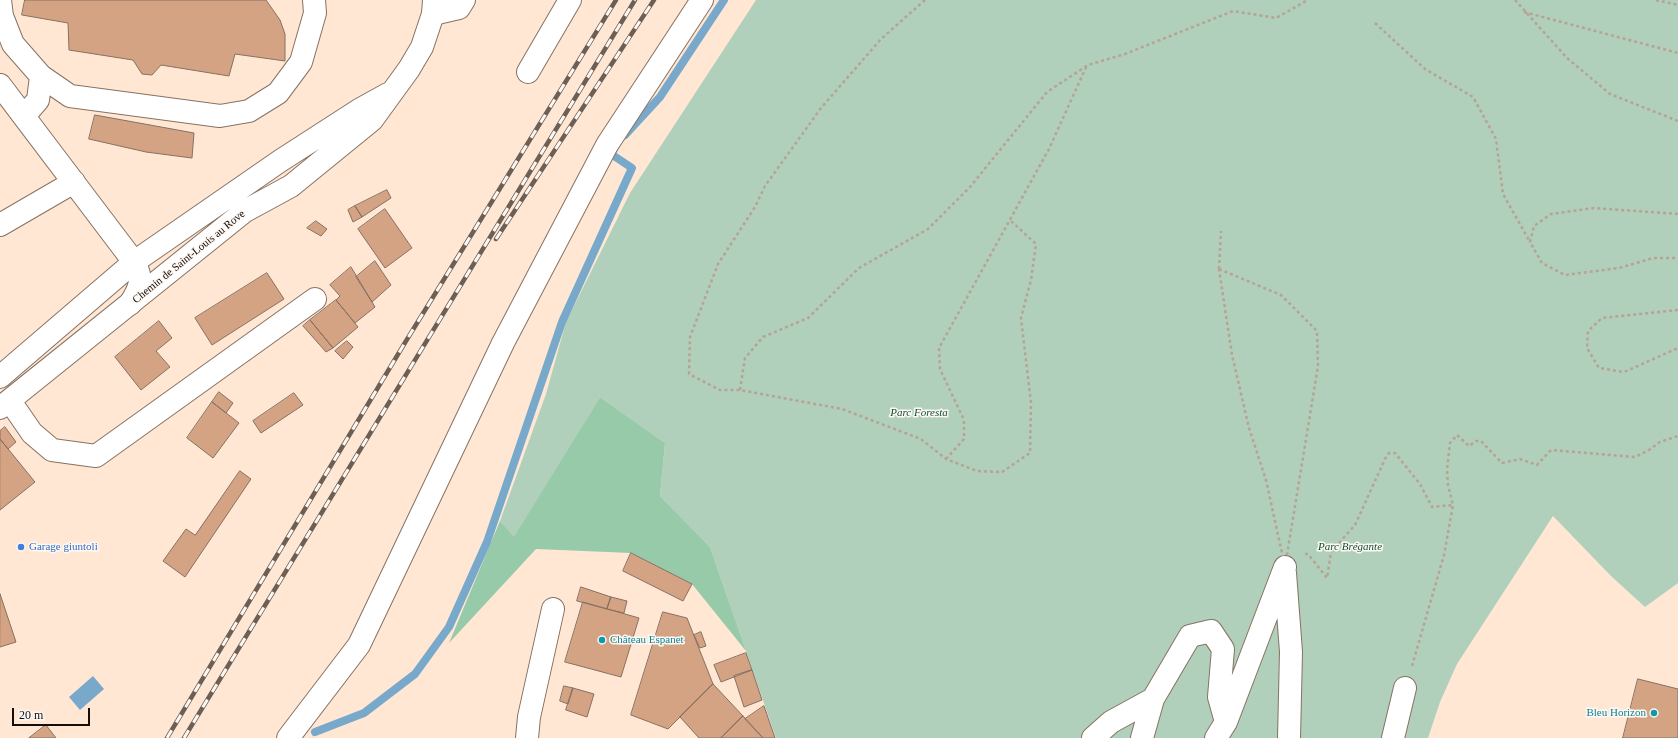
<!DOCTYPE html>
<meta charset="utf-8">
<style>
body{margin:0}
#map{position:relative;width:1678px;height:738px;overflow:hidden;background:#ffe7d4;font-family:Georgia,serif}
canvas{display:block}
.scale{position:absolute;left:12px;top:708px;width:78px;height:18px;box-sizing:border-box;border:2px solid #150d07;border-top:0;padding-left:5px;font-size:12px;line-height:14px;white-space:nowrap;color:#150d07;-webkit-text-stroke:3px #fdf8f4;paint-order:stroke}
</style>
<div id="map">
<canvas width="1678" height="738"></canvas>
<div class="scale">20 m</div>
</div>
<script>
const ctx = document.querySelector('canvas').getContext('2d');
ctx.lineJoin = 'round';
function fill(path, color) {
  ctx.fillStyle = color;
  ctx.fill(path, 'evenodd');
}
function trace(path, color, width, dash) {
  ctx.strokeStyle = color;
  ctx.lineWidth = width;
  ctx.lineCap = dash ? 'butt' : 'round';
  ctx.setLineDash(dash || []);
  ctx.stroke(path);
}
function label(font, color, halo, rows, align = 'center') {
  ctx.font = font + ' Georgia,serif';
  ctx.lineWidth = 3;
  ctx.setLineDash([]);
  ctx.textBaseline = 'middle';
  ctx.strokeStyle = halo;
  ctx.fillStyle = color;
  for (const [text, x, y, turn = 0] of rows) {
    ctx.save();
    ctx.translate(x, y);
    ctx.rotate((+turn || 0) * Math.PI / 180);
    ctx.textAlign = isNaN(turn) ? turn : align;
    if (halo) ctx.strokeText(text, 0, 0);
    ctx.fillText(text, 0, 0);
    ctx.restore();
  }
}
const green = new Path2D(`
 M756,0H1678V583L1645,607L1611,576L1553,516L1457,664L1440,702L1428,738H776L710,547L660,496L665,443L600,397L514,538L500,521L546,394L566,322L630,193Z`);
const forest = new Path2D(`
 M600,397L665,443L660,496L710,547L746,651L692,584L631,553L536,549L449,643L500,521L514,537Z`);
const water = new Path2D(`
 M93,676L104,689L80,710L69,697Z`);
const stream = new Path2D(`
 M625,135L660,97L724,0
 M315,732L364,713L415,674L449,627L487,542L562,322L632,168L611,154L614,149`);
const building = new Path2D(`
 M25,0H266L280,20L285,34V61L235,54L229,76L161,65L152,75L142,74L133,60L69,50L68,23L22,15Z
 M95,115L194,133L192,158L146,152L89,139Z
 M387,190L391,198L362,217L355,206Z
 M355,206L362,217L353,222L348,210Z
 M385,209L412,248L385,268L358,229Z
 M316,221L327,229L321,236L307,228Z
 M375,261L391,285L372,302L356,277Z
 M351,267L375,307L355,323L336,300L340,296L330,285Z
 M267,273L284,299L212,345L195,318Z
 M336,300L358,327L333,348L310,320Z
 M310,320L333,348L326,352L303,326Z
 M159,321L172,338L156,351L170,367L141,390L115,357Z
 M347,341L353,347L343,359L335,351Z
 M219,392L233,403L226,413L212,402Z
 M294,393L303,405L261,433L253,421Z
 M212,402L239,423L213,458L187,438Z
 M5,427L16,442L8,449L0,439V431Z
 M0,439L35,482L0,510Z
 M240,471L251,479L185,577L163,561L186,529L195,535Z
 M631,553L692,584L683,601L623,571Z
 M581,587L611,597L607,609L577,601Z
 M0,594L16,642L0,647Z
 M611,597L627,601L624,613L607,609Z
 M583,602L639,618L621,677L565,662Z
 M663,612L687,618L713,684L668,729L631,715Z
 M701,632L706,646L700,648L694,635Z
 M746,653L752,670L721,682L714,665Z
 M752,670L762,700L744,707L734,676Z
 M1638,679L1678,689V738H1623Z
 M713,684L743,716L721,738H699L680,717Z
 M564,686L573,688L568,704L560,701Z
 M573,688L594,694L587,717L566,710Z
 M764,706L775,738H763L745,719Z
 M743,716L763,738H721Z
 M46,725L56,738H29Z`);
const path = new Path2D(`
 M925,0L881,39L821,108L765,186L755,207L718,264L690,337L689,374L720,390H740L842,409L921,439L946,459L977,471L1002,472L1030,453L1031,403L1021,318L1031,280L1036,244L1010,220
 M1515,0L1567,58L1610,94L1678,121
 M1656,0L1678,5
 M1524,12L1678,53
 M1375,23L1425,69L1473,97L1496,139L1503,194L1530,242
 M1678,214L1594,208L1551,214L1534,226L1530,242L1542,263L1565,275L1619,268L1653,258H1678
 M1219,269L1281,295L1317,331L1318,366L1285,567L1266,480L1249,428L1232,355Z
 M1219,269L1221,231
 M1678,310L1602,318L1588,331L1587,348L1599,368L1624,372L1678,348
 M740,390L745,358L763,337L808,318L859,268L928,229L970,187L1047,92L1088,65L1125,54L1233,11L1276,18L1308,0
 M946,459L964,439V420L940,369L939,348L1049,149L1087,65
 M1305,554H1308L1327,578L1331,552L1355,525L1385,459L1389,453H1395L1420,484L1432,507L1453,505
 M1412,666L1444,555L1453,505L1448,485L1447,470L1450,443L1457,435L1469,446L1476,441H1481L1502,463L1520,459L1537,465L1551,450L1635,457L1649,450L1660,442L1678,436`);
const minor = new Path2D(`
 M0,0L2,16L13,44L41,76L70,96L220,116L249,111L278,93L301,62L315,13L314,0
 M433,14L459,8L464,0
 M528,72L570,0
 M0,85L134,262C144,280 140,288 130,304
 M24,116L38,100L41,76
 M0,225L74,182
 M10,401L32,433L52,450L96,456L315,299
 M1285,573L1291,652L1289,738
 M288,738L359,645L503,343L607,145L702,0
 M527,738L529,717L553,609
 M1093,738L1111,722L1153,699
 M1142,738L1153,699L1190,636L1211,631L1223,649L1219,697L1226,722
 M1216,738L1226,722L1285,567
 M1393,738L1405,688`);
const major = new Path2D(`
 M0,377L134,262L280,161L359,110L388,94
 M0,408L245,211L291,186L372,120L409,69L422,47L433,14L434,0`);
const rail = new Path2D(`
 M496,239L654,0
 M167,738L406,341L616,0
 M184,738L635,0`);
const markers = [
 [21,547,4,"#3f7fe0"],
 [602,640,4,"#0f9aa8"],
 [1654,713,4,"#0f9aa8"]
];
const streetNames = [
 ["Chemin de Saint-Louis au Rove",189,257,-39]
];
const parkNames = [
 ["Parc Foresta",919,413],
 ["Parc Brégante",1350,547]
];
const shopNames = [
 ["Garage giuntoli",29,547]
];
const cultureNames = [
 ["Château Espanet",610,640],
 ["Bleu Horizon",1646,713,"right"]
];
fill(green, '#b0d0bb');
fill(forest, '#97caa9');
fill(water, '#78a9ca');
trace(stream, '#78a9ca', 8);
fill(building, '#d3a384');
trace(building, '#877062', 1);
trace(minor, '#877262', 24);
trace(major, '#877262', 24);
trace(path, '#b6a394', 2.5, [3, 3]);
trace(minor, '#fff', 22);
trace(major, '#fff', 22);
trace(rail, '#6d5f54', 4.5);
trace(rail, '#fdf8f4', 3, [9]);
for (const [x, y, r, color] of markers) {
  const dot = new Path2D();
  dot.arc(x, y, r, 0, 2 * Math.PI);
  ctx.fillStyle = color;
  ctx.fill(dot);
  trace(dot, '#fdf8f4', 1.5);
}
label('11px', '#150d07', '#fdf8f4', streetNames);
label('italic 11px', '#114d2e', '#fdf8f4', parkNames);
label('11px', '#366cbe', '#fdf8f4', shopNames, 'left');
label('11px', '#0d838f', '#fdf8f4', cultureNames, 'left');
</script>
